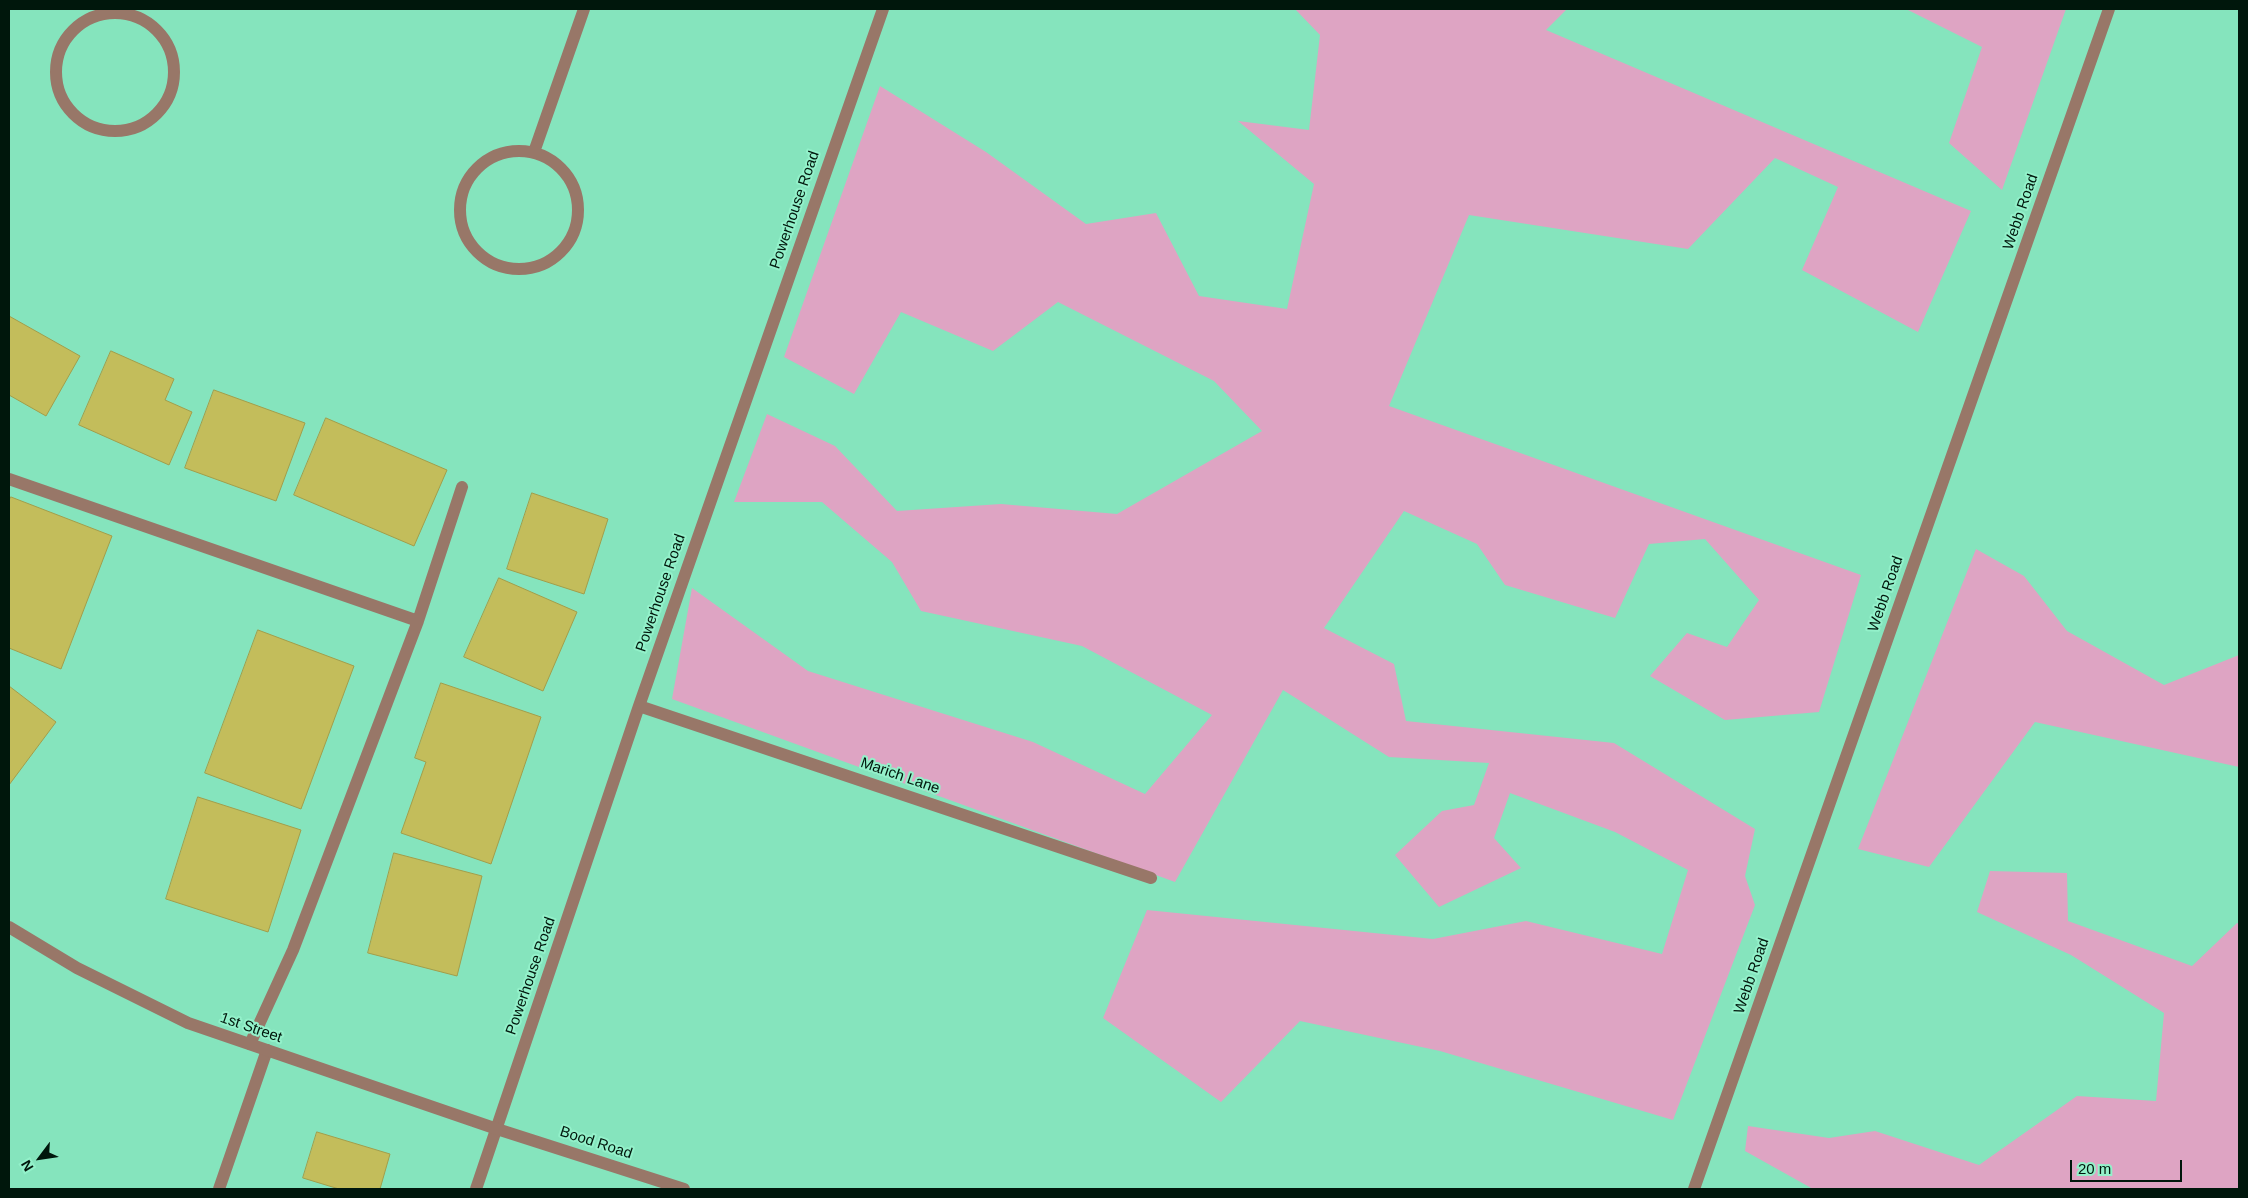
<!DOCTYPE html>
<style>
body{margin:0}
#map{position:relative;width:2248px;height:1198px;overflow:hidden;background:#85e4bd;font-family:Helvetica,sans-serif}
canvas{display:block}
.frame{position:absolute;inset:0;border:10px solid #00170c;pointer-events:none}
.north{position:absolute;left:15px;top:1133px;width:50px;height:50px;-webkit-text-stroke:4px #93f1ca;paint-order:stroke;rotate:239deg;font-size:14px;font-weight:700;line-height:20px;text-align:center;color:#00170c}
.north::after{content:'';display:block;margin:auto;width:18px;height:22px;background:#00170c;clip-path:polygon(50% 0,100% 100%,50% 72%,0 100%)}
.scale{position:absolute;left:2070px;top:1160px;width:112px;height:22px;box-sizing:border-box;border:2px solid #00170c;border-top:0;padding-left:6px;font-size:15px;line-height:18px;white-space:nowrap;color:#00170c;-webkit-text-stroke:4px #93f1ca;paint-order:stroke}
</style>
<div id="map">
<canvas width="2248" height="1198"></canvas>
<div class="frame"></div>
<div class="north">N</div>
<div class="scale">20 m</div>
</div>
<script>
const ctx = document.querySelector('canvas').getContext('2d');
ctx.lineJoin = 'round';
function fill(path, color) {
  ctx.fillStyle = color;
  ctx.fill(path, 'evenodd');
}
function trace(path, color, width, dash) {
  ctx.strokeStyle = color;
  ctx.lineWidth = width;
  ctx.lineCap = dash ? 'butt' : 'round';
  ctx.setLineDash(dash || []);
  ctx.stroke(path);
}
function label(font, color, halo, rows, align = 'center') {
  ctx.font = font + ' Helvetica,sans-serif';
  ctx.lineWidth = 4;
  ctx.setLineDash([]);
  ctx.textBaseline = 'middle';
  ctx.strokeStyle = halo;
  ctx.fillStyle = color;
  for (const [text, x, y, turn = 0] of rows) {
    ctx.save();
    ctx.translate(x, y);
    ctx.rotate((+turn || 0) * Math.PI / 180);
    ctx.textAlign = isNaN(turn) ? turn : align;
    if (halo) ctx.strokeText(text, 0, 0);
    ctx.fillText(text, 0, 0);
    ctx.restore();
  }
}
const green = new Path2D(`
 M1295,9H1567L1546,30L1971,211L1918,332L1802,270L1838,187L1775,158L1688,249L1469,215L1389,406L1861,575L1819,712L1725,720L1650,676L1687,633L1727,647L1759,600L1705,539L1649,544L1615,618L1505,585L1477,544L1404,511L1324,628L1394,664L1406,721L1614,743L1755,829L1745,876L1755,905L1673,1120L1440,1051L1300,1021L1221,1102L1103,1018L1147,910L1433,939L1526,921L1662,954L1688,870L1615,832L1510,793L1494,838L1521,868L1439,907L1395,855L1442,811L1474,805L1489,763L1389,757L1283,690L1175,882L672,699L692,588L808,671L1033,742L1145,794L1212,715L1082,646L921,611L892,562L822,502H734L767,414L835,446L897,511L1001,504L1117,514L1262,431L1214,381L1058,302L993,351L901,312L854,394L784,357L880,86L986,152L1086,224L1156,213L1199,296L1287,309L1314,184L1238,121L1309,130L1320,35Z
 M1906,9H2066L2002,190L1949,143L1982,47Z
 M1976,549L2024,576L2067,631L2164,685L2239,655V767L2035,722L1929,867L1858,849Z
 M1990,871L2067,873L2068,921L2192,966L2237,923L2239,924V1189H1813L1745,1151L1748,1126L1829,1138L1875,1131L1979,1165L2077,1096L2156,1101L2164,1013L2071,955L1977,912Z`);
const building = new Path2D(`
 M9,316L80,356L46,416L9,395Z
 M111,351L174,379L165,400L192,412L169,465L79,425Z
 M214,390L305,423L276,501L185,468Z
 M326,418L447,470L414,546L294,495Z
 M532,493L608,519L584,594L507,569Z
 M11,497L112,536L61,669L9,648V501Z
 M499,578L577,612L543,691L464,657Z
 M258,630L354,666L301,809L205,773Z
 M441,683L541,717L491,864L401,833L426,762L415,758Z
 M9,686L56,722L9,785Z
 M198,797L301,830L268,932L166,899Z
 M394,853L482,876L457,976L368,953Z
 M317,1132L390,1154L380,1189H339L303,1178Z`);
const service = new Path2D(`
 M56 72a59 59 0 1 1 118 0a59 59 0 1 1-118 0Z
 M460 210a59 59 0 1 1 118 0a59 59 0 1 1-118 0Z
 M534,152L584,9
 M9,479L418,621
 M250,1044L293,950L418,621L462,487
 M219,1189L267,1050`);
const minor = new Path2D(`
 M639,706L1151,878
 M497,1129L684,1189
 M476,1189L639,706L883,9
 M1694,1189L2109,9`);
const tertiary = new Path2D(`
 M9,927L77,968L188,1023L497,1129`);
const streetNames = [
 ["Powerhouse Road",795,210,-71],
 ["Webb Road",2021,212,-71],
 ["Powerhouse Road",661,593,-71],
 ["Webb Road",1886,594,-71],
 ["Marich Lane",900,776,19],
 ["Powerhouse Road",531,976,-71],
 ["Webb Road",1752,976,-71],
 ["1st Street",251,1028,19],
 ["Bood Road",596,1143,18]
];
fill(green, '#dea4c3');
fill(building, '#c3bd5b');
trace(building, '#a29d4a', 1);
trace(service, '#987768', 12);
trace(minor, '#987768', 12);
trace(tertiary, '#987768', 12);
label('15px', '#00170c', '#93f1ca', streetNames);
</script>
